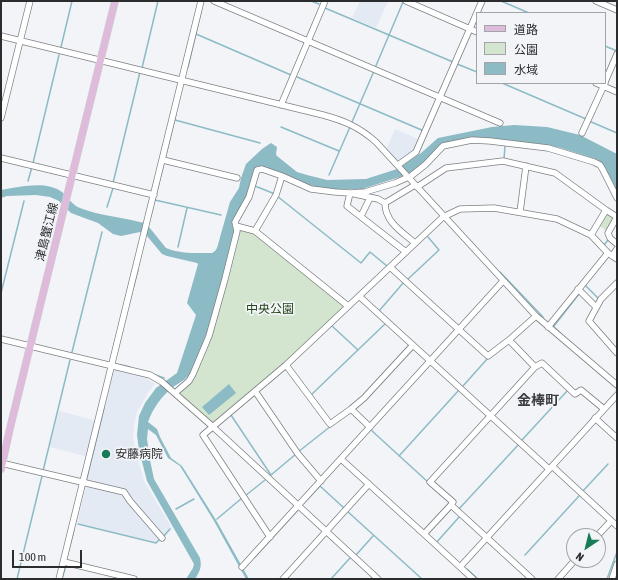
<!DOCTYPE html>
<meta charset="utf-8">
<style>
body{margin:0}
#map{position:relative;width:618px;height:580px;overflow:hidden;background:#f2f4f8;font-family:"Asap Condensed","Noto Sans JP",sans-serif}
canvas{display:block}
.frame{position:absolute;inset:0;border:2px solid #2b2c2e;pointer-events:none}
.legend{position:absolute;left:476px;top:12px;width:130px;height:72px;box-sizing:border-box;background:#f2f4f8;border:1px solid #a2a4a7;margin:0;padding:5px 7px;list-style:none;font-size:12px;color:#2b2c2e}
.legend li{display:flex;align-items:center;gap:8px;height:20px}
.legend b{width:20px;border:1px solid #a2a4a7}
.north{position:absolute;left:566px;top:528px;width:40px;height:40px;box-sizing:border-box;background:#f2f4f8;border:1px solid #a2a4a7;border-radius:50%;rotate:215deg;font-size:11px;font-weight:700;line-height:16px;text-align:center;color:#2b2c2e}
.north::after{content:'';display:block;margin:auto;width:14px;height:18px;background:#177c55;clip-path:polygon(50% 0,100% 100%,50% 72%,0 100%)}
.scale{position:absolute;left:12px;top:550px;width:70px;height:18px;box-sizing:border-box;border:2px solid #2b2c2e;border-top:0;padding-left:5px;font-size:12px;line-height:14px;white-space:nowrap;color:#2b2c2e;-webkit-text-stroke:3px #f2f4f8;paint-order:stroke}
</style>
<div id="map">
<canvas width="618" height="580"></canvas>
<div class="frame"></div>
<ul class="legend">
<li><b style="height:5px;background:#dfbbdb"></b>道路</li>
<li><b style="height:11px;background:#d3e5ce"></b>公園</li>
<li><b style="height:11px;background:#8cbbc5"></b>水域</li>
</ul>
<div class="north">N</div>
<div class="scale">100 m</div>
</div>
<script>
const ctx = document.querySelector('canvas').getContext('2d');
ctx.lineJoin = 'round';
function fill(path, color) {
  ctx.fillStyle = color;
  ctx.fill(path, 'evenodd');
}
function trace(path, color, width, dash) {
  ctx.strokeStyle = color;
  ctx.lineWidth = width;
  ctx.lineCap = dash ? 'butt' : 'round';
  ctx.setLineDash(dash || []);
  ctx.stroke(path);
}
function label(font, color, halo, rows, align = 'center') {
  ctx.font = font + ' "Asap Condensed","Noto Sans JP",sans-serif';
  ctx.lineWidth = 3.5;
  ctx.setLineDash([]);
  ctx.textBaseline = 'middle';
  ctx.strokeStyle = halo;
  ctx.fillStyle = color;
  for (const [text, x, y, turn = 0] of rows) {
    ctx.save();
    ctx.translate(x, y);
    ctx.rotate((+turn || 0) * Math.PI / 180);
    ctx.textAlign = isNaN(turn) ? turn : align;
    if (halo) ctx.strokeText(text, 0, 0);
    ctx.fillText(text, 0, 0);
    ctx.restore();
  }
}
const built = new Path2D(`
 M360,1H388L376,28L352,18Z
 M395,129L420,140L416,149L398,163L386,150Z
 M114,370L147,379L155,384L149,391L137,412L134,424L133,437L135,449L144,481L172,528L156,542L77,523L93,458L50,447L59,411L101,422Z`);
const green = new Path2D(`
 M605,212L614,219L607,231L598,225Z
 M240,229L253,233L345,305L344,307L278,369L215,422H212L179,393L195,375L239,230Z`);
const water = new Path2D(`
 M514,125L547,127L580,135L617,154V192L611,179L602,164L598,160L561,148L541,144L499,140L442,143L429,158L409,174L362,189H327L317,187L303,183L260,166L256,167L246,198L232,225L234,230C223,277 213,327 191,371C187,380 180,382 173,387C161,397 153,408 148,422L157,429L160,437L171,458L182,466L216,520L249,579H246L214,521L180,466L168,458L156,435L148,429L147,439L150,460L154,479L200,558C202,567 200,571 195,579H186L193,568L194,564L147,481L139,450L137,435L139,416L145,403L156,388L177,373L196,315L187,303L198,264L197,263L167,256L162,254L147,236L140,232L121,236L113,234L98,223L71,213L59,201L50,197L36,195L7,196L1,198V190C19,187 46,180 62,192C68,197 72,205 80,208C101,216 122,217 144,223L149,227L166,248C180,254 197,253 212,253L215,251L217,248L228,209L230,202L239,188L241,178L246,164L262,149L271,143L277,147L276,154L277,156L297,172L307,175L327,180L366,179L397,169L421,153L438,138L492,127Z
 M229,384L236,393L209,415L202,407Z`);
const stream = new Path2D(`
 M311,1L319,4
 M501,1L529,13
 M325,8L453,62
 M196,34L291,75
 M605,46L617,51
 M61,47L72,1
 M457,64L477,72
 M188,67L201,12
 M142,68L158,1
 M375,68L403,2
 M297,77L424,131
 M502,83L586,119
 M175,120L260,143
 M589,121L617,133
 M352,122L374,71
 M281,127L339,151
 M165,159L176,114
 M504,160L505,145
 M33,163L59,55
 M329,175L350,127
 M28,181L32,167
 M113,183L140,72
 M255,186L275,194
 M277,196L361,263L370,252L387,266
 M155,200L221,215
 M107,207L113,188
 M150,219L164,163
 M604,245L608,240
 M178,247L187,208
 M500,272L543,317
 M407,280L439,250L428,237
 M585,285L599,299
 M1,293L24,201
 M127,311L138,270
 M380,312L379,311L404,282
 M332,326L358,350
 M562,335L554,327V326L579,294
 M72,352L102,232
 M116,364L130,367
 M153,374L164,378
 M463,386L488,358
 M311,395L386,323
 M231,415L271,475
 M371,430L429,483
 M522,440L568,390
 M298,452L331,426
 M399,456L459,390
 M43,471L70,360
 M271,475L296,454
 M86,482L104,408
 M582,492L608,464
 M245,496L265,480
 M304,503L320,486L344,508
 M176,509L194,499
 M458,510L519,444
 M347,511L422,579
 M217,519L242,498
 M78,524L156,543L160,539
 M163,537L170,529
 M436,543L460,516
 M356,555L373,536
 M525,555L579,496
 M255,557L297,511
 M66,561L74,530
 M467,569L478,579
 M17,579L42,476
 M62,579L66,565
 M331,579L350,558
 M607,579L617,552
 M617,579V578`);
const minor = new Path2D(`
 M214,1L500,123
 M406,1L477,32
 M596,1L617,10
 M1,36L323,115C345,121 359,127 376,142L536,316L617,385
 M605,82L617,54
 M596,83L617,92
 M281,105L325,1
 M1,118L30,1
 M582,133L605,83
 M1,158L154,195
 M163,160L237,178
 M398,165L416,152L482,1
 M417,187L446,168L503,161L555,173L606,210
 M385,203L415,185
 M520,212L526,166
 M361,216L370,198
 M236,226L255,231L348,306
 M255,231L276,195L282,176L311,189L335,192L350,193L365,192L395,183L411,176L425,165L443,146L472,140L490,141L548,148L594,162L600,165L603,170L617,198
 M591,235L606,210L617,217L608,233L610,238L617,244
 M406,252L347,206L350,193L378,199L385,203C385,222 402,232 415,243
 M612,256L617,249
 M390,267L488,356L509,340
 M617,283L601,299L589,321L617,353
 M578,289L596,307
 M359,296L549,469
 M536,316L509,340L535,367L542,363L575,394L581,390L604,409
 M548,327L608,253
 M1,339L150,375L162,382L212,426L378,579
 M286,365L330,424L351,409L370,427
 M255,391L298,454L321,481
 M175,393L189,381L193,374L209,336L225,279L237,231L235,222L249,197L257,170L262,169L282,176
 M351,409L364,398L413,345
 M595,418L617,438
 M341,459L424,534
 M1,463L124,492L130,501L162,538
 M552,466L617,526
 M451,505L453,502L430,482L535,367
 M597,536L611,521
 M270,537L203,435L286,365L443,217L460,209L494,208L557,219L591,235L608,253L617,259
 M64,562L134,579
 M242,567L503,281
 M460,567L424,534L451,505L532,579
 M59,579L201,1
 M283,579L369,484
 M473,579L460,567L617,395
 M558,579L575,560
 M612,579L617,564`);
const major = new Path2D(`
 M1,469L11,424L115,1`);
const markers = [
 [106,454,5,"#177c55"]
];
const streetNames = [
 ["津島蟹江線",47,232,-76]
];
const parkNames = [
 ["中央公園",270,309]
];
const poiNames = [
 ["安藤病院",115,454]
];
const quarterNames = [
 ["金棒町",538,401]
];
fill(built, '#e3eaf4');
fill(green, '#d3e5ce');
fill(water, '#8cbbc5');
trace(stream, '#8cbbc5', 1.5);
trace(minor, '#7e8083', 7);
trace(major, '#d0d1d1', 8);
trace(minor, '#fff', 5.5);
trace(major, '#dfbbdb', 7);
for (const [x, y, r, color] of markers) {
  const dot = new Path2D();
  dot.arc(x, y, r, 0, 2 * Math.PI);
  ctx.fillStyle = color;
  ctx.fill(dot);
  trace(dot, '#f2f4f8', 1.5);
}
label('12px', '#2b2c2e', '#f2f4f8', streetNames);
label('12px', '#24461a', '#f2f4f8', parkNames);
label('12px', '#2b2c2e', '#f2f4f8', poiNames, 'left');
label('bold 14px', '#3b3d40', '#f2f4f8', quarterNames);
</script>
